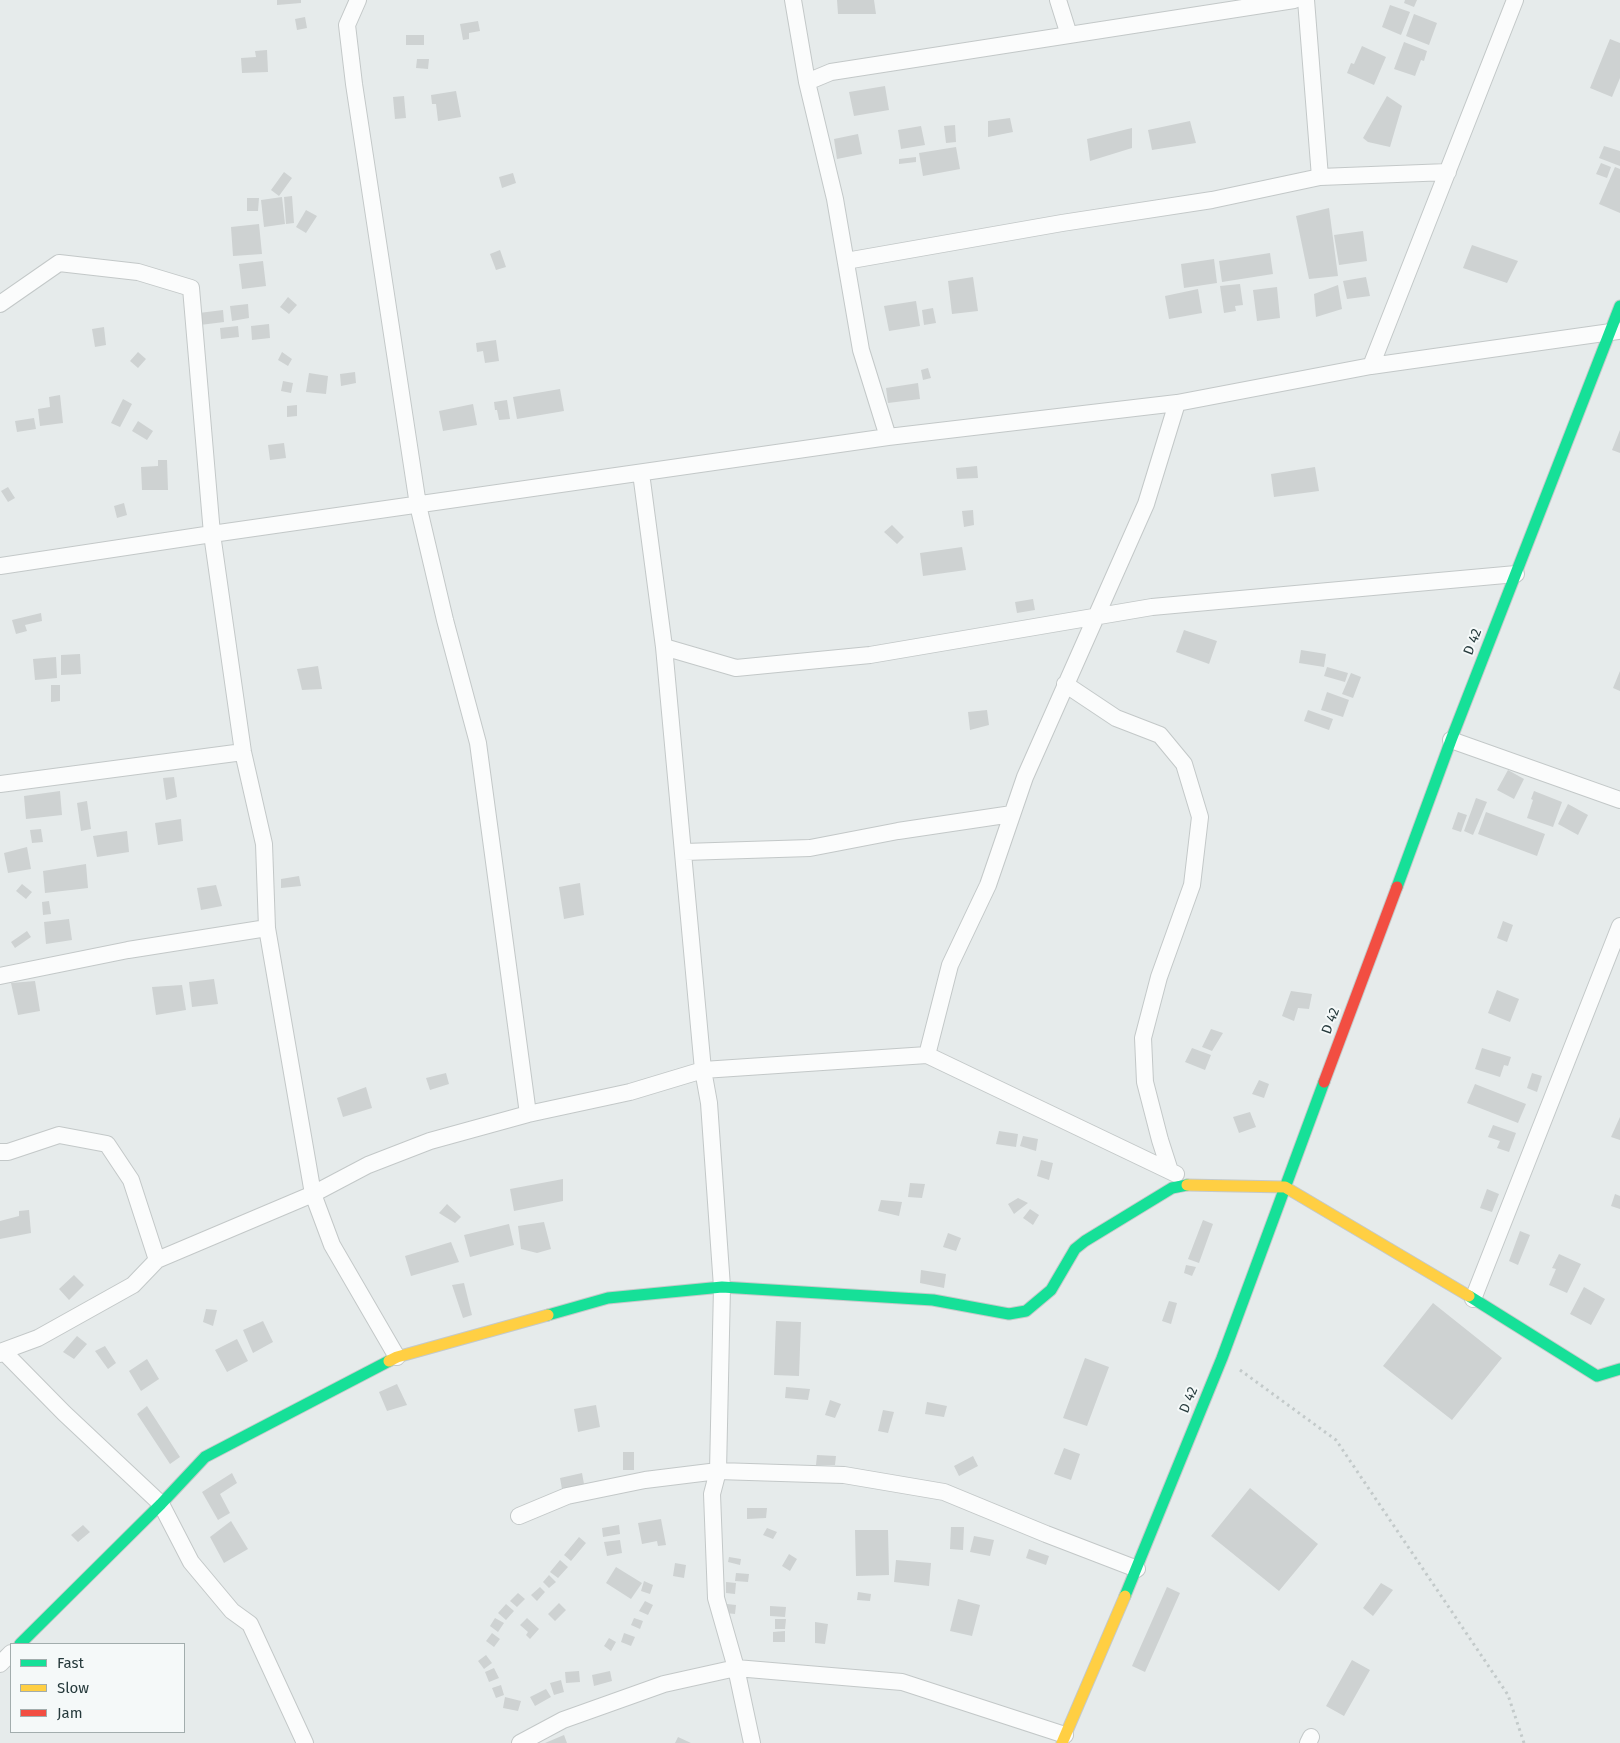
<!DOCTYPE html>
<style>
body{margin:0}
#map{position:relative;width:1620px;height:1743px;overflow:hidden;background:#e6ebeb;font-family:"Fira Sans",sans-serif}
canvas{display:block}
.legend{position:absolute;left:10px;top:1643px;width:175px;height:90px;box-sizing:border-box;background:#f5f9f9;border:1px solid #a2adad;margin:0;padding:6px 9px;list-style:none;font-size:15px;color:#263a3c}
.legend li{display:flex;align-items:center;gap:10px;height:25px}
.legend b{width:25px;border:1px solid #a2adad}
</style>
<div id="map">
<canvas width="1620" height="1743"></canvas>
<ul class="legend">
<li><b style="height:6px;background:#16e098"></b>Fast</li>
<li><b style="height:6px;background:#ffcf43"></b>Slow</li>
<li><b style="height:6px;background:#f24e42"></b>Jam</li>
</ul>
</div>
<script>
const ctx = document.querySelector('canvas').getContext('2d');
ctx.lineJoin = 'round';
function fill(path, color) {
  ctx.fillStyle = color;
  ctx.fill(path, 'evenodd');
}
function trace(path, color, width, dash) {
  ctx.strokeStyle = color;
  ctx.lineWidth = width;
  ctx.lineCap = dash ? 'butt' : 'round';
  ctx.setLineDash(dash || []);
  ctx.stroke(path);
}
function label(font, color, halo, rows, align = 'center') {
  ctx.font = font + ' "Fira Sans",sans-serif';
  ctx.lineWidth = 4;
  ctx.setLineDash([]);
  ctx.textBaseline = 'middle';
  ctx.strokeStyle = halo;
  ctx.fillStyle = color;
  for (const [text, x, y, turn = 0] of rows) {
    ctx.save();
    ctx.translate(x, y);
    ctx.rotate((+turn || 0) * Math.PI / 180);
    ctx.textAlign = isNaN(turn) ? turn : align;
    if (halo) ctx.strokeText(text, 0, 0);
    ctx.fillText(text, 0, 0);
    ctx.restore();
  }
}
const building = new Path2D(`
 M277,0H301V3L277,5Z
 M837,0H874L876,14H838Z
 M1405,0H1417L1414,7L1404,3Z
 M1390,5L1410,12L1401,35L1382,27Z
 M1414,14L1437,23L1429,45L1406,36Z
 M305,17L307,28L297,30L295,19Z
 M478,21L480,31L469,33V39L463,40L460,24Z
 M406,35H424V45H406Z
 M1610,39L1620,43V78L1612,97L1590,88Z
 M1404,42L1427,51L1424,61L1421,60L1415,76L1394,69Z
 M1362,46L1386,57L1374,85L1347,73L1351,63L1354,64Z
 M267,50L268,72L242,73L241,58L256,57L255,51Z
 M417,59H429L428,69L416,68Z
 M885,86L889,110L854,116L849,92Z
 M456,91L461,117L438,121L436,104H432L431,95Z
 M404,96L406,118L395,119L393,97Z
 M1387,96L1402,106L1390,147L1368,142L1363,138Z
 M1010,118L1013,132L988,137V121Z
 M1190,121L1196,143L1152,150L1148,130Z
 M955,125L956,142L946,143L944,126Z
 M921,126L925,145L901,149L898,130Z
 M1132,128V148L1090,161L1087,139Z
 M858,134L862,154L837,159L834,139Z
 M1604,146L1620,151V166L1599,158Z
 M956,147L960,169L923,176L919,153Z
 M916,157V162L899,164V159Z
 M1601,163L1611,167L1607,178L1596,174Z
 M1615,167L1620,169V213L1599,204Z
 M284,172L292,178L279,196L271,190Z
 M513,173L516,183L502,188L499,177Z
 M292,196L294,223L286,224L284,197Z
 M282,197L285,224L264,227L261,200Z
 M247,198H259L258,211H247Z
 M1329,208L1338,276L1309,279L1296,216Z
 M306,210L317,216L306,233L296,227Z
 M259,224L262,254L233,256L231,227Z
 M1363,231L1367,261L1339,265L1334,235Z
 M1472,245L1518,261L1507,283L1463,268Z
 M500,250L506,267L496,270L490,254Z
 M1270,253L1273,274L1222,282L1219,261Z
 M1214,259L1217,283L1184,288L1181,264Z
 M263,261L266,286L242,289L239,264Z
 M973,277L978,311L952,314L948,281Z
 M1366,277L1370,296L1347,299L1343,281Z
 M1240,284L1243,305L1235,306L1236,311L1224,313L1220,286Z
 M1338,285L1342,309L1316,317L1314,294Z
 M1277,287L1280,318L1257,321L1253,290Z
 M1198,289L1202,313L1169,319L1165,296Z
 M288,297L297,305L289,314L280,307Z
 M916,301L920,326L889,331L884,306Z
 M248,304L249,318L232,321L230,306Z
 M933,308L936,323L924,325L922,310Z
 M223,310L224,322L200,325L199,313Z
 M269,324L270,338L252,340L251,326Z
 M238,326L239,337L221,339L220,328Z
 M104,327L106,345L95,347L92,329Z
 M496,340L499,361L485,363L483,351L477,352L476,343Z
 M138,352L146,359L138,368L130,361Z
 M282,352L292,359L288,366L278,360Z
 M928,368L931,378L923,380L921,370Z
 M355,372L356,383L341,386L340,374Z
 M309,373L328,376L326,394L306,392Z
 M283,381L293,383L291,393L281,391Z
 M918,383L920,399L888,403L886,388Z
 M560,389L564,411L517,419L513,397Z
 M60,395L63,423L40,426L38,409L50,407L49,397Z
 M123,399L132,404L120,427L111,423Z
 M507,400L510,419L499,420L497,410H495L494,402Z
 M473,404L477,425L443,431L439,411Z
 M297,405V416L287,417V406Z
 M34,418L36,429L17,432L15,421Z
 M138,421L153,431L147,440L132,431Z
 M1620,430V453L1612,450Z
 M284,443L286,458L270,460L268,445Z
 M158,460H167L168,490H142L141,467L158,466Z
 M977,466L978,478L957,479L956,468Z
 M1315,467L1319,491L1274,497L1271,474Z
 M8,487L15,498L8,502L1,491Z
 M124,503L127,515L117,518L114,506Z
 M973,510L974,525L964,527L962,511Z
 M892,525L904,537L897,544L884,532Z
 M962,547L966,570L923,576L920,553Z
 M1033,599L1035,610L1017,613L1015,602Z
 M41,613L42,621L25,625L27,631L16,634L12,620Z
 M1184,630L1217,641L1209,664L1176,652Z
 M1301,650L1326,654L1324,667L1299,663Z
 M80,654L81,674L61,675V655Z
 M56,657L57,678L35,680L33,659Z
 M318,666L322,689L302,690L297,669Z
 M1327,667L1348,673L1345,682L1324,676Z
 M1620,671V691L1613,688Z
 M1351,673L1361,677L1353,698L1342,694Z
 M51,685H60V701L51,702Z
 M1327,692L1349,700L1343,717L1321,710Z
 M987,710L989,725L970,730L968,712Z
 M1308,710L1333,719L1329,730L1304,721Z
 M1508,770L1524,779L1514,799L1497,790Z
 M174,777L177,797L166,800L163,778Z
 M60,791L62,815L26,819L24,796Z
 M1534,791L1562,802L1553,827L1527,818L1533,800L1531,799Z
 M1476,798L1487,802L1473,835L1464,831Z
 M87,801L91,829L81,831L77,803Z
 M1568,804L1588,815L1578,835L1558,824Z
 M1458,812L1467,815L1461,832L1452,829Z
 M1486,812L1545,834L1537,856L1478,834Z
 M181,819L183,841L158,845L155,823Z
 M41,829L43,842L32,843L30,830Z
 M127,831L129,852L97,857L93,836Z
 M27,847L31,869L8,873L4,853Z
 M86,864L88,888L45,893L43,871Z
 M299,876L301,886L281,888V879Z
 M580,883L584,915L564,919L559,887Z
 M22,884L32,892L26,899L16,891Z
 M216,885L222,906L201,910L197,888Z
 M49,901L51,914L43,915L42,902Z
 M69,919L72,940L46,944L44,922Z
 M1503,921L1513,925L1507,942L1497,938Z
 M27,931L31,937L15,948L11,942Z
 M214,979L218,1004L192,1007L189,982Z
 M35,981L40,1011L18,1015L11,983Z
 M182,985L186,1010L156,1015L152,987Z
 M1497,990L1519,999L1510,1022L1488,1013Z
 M1291,991L1312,994L1309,1009L1298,1008L1294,1021L1282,1016Z
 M1211,1029L1223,1033L1212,1051L1202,1047Z
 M1192,1048L1211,1055L1205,1070L1185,1062Z
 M1482,1048L1511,1057L1508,1066L1504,1065L1500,1077L1475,1069Z
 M446,1073L449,1084L430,1090L426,1078Z
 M1532,1073L1542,1076L1537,1092L1527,1088Z
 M1259,1080L1269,1084L1264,1098L1252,1094Z
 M1475,1084L1526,1104L1518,1123L1467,1103Z
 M366,1087L372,1108L343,1117L337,1098Z
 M1250,1112L1256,1127L1239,1133L1233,1117Z
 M1620,1117V1140L1611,1137Z
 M1493,1125L1516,1133L1509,1152L1497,1148L1500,1141L1488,1137Z
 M999,1131L1018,1134L1016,1147L996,1144Z
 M1023,1136L1038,1139L1036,1151L1020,1146Z
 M1041,1160L1053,1163L1049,1180L1037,1176Z
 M563,1179V1201L514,1211L510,1189Z
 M910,1183L925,1184L922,1198L908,1197Z
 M1487,1189L1499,1194L1492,1212L1480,1208Z
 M1615,1194L1620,1196V1209L1611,1206Z
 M1018,1198L1028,1203L1014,1214L1008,1204Z
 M881,1200L902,1202L899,1216L878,1211Z
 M447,1204L461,1217L455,1223L439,1213Z
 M1030,1209L1039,1215L1033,1225L1023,1218Z
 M29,1210L31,1233L0,1239V1221L19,1216V1211Z
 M1203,1220L1213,1224L1199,1263L1188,1259Z
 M544,1222L551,1249L537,1253L521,1249L518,1226Z
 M509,1224L514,1245L470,1257L464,1235Z
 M1520,1231L1530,1235L1518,1265L1509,1261Z
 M948,1233L961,1238L956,1251L943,1247Z
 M451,1242L459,1262L411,1276L405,1256Z
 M1559,1254L1581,1264L1567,1293L1549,1285L1556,1269L1552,1268Z
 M1186,1265L1196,1267L1192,1276L1184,1273Z
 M921,1270L946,1274L944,1288L920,1283Z
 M74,1275L84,1285L69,1300L59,1289Z
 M464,1283L472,1315L463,1318L452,1285Z
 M1584,1287L1605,1299L1591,1325L1570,1314Z
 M1169,1301L1177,1303L1171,1324L1162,1321Z
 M1433,1303L1502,1358L1452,1420L1383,1366Z
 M206,1309L217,1310L213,1326L203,1322Z
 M263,1321L273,1342L253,1353L243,1330Z
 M776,1321L801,1322L799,1376L774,1375Z
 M77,1336L87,1344L74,1359L63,1352Z
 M237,1339L248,1361L227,1372L215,1350Z
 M105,1346L116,1363L108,1369L95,1351Z
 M1085,1358L1109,1367L1087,1426L1063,1418Z
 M147,1359L159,1379L141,1391L129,1371Z
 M397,1384L407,1405L387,1411L379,1392Z
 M786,1387L810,1389L808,1400L785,1398Z
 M830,1400L841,1404L835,1418L825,1415Z
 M927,1402L947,1406L944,1417L925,1414Z
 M596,1405L600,1427L578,1432L574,1409Z
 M147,1406L180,1457L170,1464L137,1414Z
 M883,1410L894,1412L888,1433L878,1431Z
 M1064,1448L1080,1454L1071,1480L1054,1474Z
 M623,1452H634V1470H623Z
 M817,1455L836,1456L835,1465H816Z
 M973,1456L978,1466L959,1476L954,1466Z
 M232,1473L237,1483L220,1494L230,1513L218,1520L202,1492Z
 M582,1473L584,1484L562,1489L560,1478Z
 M1250,1488L1318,1544L1279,1591L1211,1536Z
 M747,1508H767L766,1518L747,1519Z
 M661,1519L666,1545L658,1546L657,1541L642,1544L638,1523Z
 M231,1521L248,1549L224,1563L210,1537Z
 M83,1525L90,1532L78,1542L71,1535Z
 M619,1525L620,1534L603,1537L602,1528Z
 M951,1527H964L963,1550L950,1549Z
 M767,1528L777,1532L773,1539L763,1535Z
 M855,1530H888L889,1575L856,1576Z
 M974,1536L994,1540L990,1556L970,1552Z
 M579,1537L586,1543L571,1561L564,1555Z
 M620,1540L622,1553L607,1556L604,1542Z
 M1029,1549L1049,1556L1046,1565L1026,1558Z
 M789,1554L797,1559L790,1571L782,1566Z
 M729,1557L741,1559L740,1565L728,1562Z
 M560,1560L568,1567L558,1578L550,1572Z
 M896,1560L931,1563L929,1586L894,1582Z
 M675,1563L686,1565L684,1578L673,1576Z
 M616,1567L642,1583L631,1599L606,1583Z
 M736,1573L749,1574L748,1582L735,1581Z
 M549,1575L556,1582L549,1588L543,1582Z
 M644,1581L653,1585L650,1594L641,1591Z
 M726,1582L736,1583L735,1594L726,1593Z
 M1381,1583L1393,1590L1373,1616L1363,1608Z
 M540,1587L545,1592L537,1601L531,1595Z
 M1167,1587L1180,1593L1145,1672L1132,1666Z
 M858,1592L871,1594L870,1601L857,1600Z
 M518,1593L525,1599L517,1607L510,1601Z
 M958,1599L980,1605L972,1636L950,1631Z
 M645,1601L653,1605L648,1615L639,1611Z
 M559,1603L566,1610L555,1621L548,1614Z
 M506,1604L514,1611L506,1620L498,1613Z
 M727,1604L736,1605L735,1614L726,1613Z
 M770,1606L786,1607L785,1617L770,1616Z
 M495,1618L504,1623L498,1632L490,1626Z
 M527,1618L539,1629L530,1639L526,1635L528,1632L520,1625Z
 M634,1618L643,1621L640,1629L631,1625Z
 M775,1619H786L785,1629H775Z
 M815,1622L828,1624L825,1644L815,1643Z
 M785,1631V1642H773V1632Z
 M492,1633L500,1639L494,1647L486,1641Z
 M624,1633L635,1637L631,1646L621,1642Z
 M609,1638L616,1642L611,1651L604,1646Z
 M486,1655L492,1663L484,1669L478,1661Z
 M1352,1660L1370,1670L1344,1716L1326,1706Z
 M494,1668L499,1678L489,1682L485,1672Z
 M579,1671L580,1682L566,1683L565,1672Z
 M610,1671L612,1681L594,1686L592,1675Z
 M561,1680L564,1692L554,1695L550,1683Z
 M501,1685L504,1695L496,1698L492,1688Z
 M546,1689L551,1697L535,1706L530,1697Z
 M505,1697L521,1701L518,1711L503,1708Z
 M564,1735L567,1743H545Z
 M678,1737L691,1743H675Z`);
const path = new Path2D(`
 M1240,1370L1336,1440L1508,1695L1524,1743`);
const street = new Path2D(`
 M358,0L347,25L354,84L418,505L445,620L478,743L528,1114
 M793,0L807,82
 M1058,0L1069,35
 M1320,177L1448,172
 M846,261L1062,223L1212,200L1320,177L1306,0
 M0,304L59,263L138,272L191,288L212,534L243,752L264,844L267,928L313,1194L332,1245L397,1357
 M1371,366L1515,0
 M888,437L861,350L835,199L807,82L831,72L1294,0
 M641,473L664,647L703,1070L709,1103L722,1287L718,1471L712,1494L716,1598L736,1668L752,1743
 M0,566L212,534L888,437L1177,403L1371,366L1618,331
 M664,647L736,668L870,655L1152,607L1516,574
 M1065,684L1116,718L1160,735L1184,764L1200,817L1192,885L1159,977L1143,1038L1145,1082L1160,1140L1170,1171
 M1451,740L1620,800
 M0,784L243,752
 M684,852L810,848L898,831L1012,814
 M0,976L128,950L267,928
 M927,1055L1176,1174
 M0,1152H8L59,1135L107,1144L131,1180L157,1260
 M1473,1299L1620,926
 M0,1352L38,1338L133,1285L157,1260L313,1194L368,1165L430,1141L528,1114L630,1092L703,1070L927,1055L950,965L988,885L1025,777L1146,504L1177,403
 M0,1354L3,1351L64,1413L161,1504L191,1562L232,1611L250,1624L305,1743
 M519,1516L567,1496L645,1480L718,1471L844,1475L944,1492L1046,1534L1137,1569
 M0,1664L11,1653
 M520,1743L563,1720L664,1684L736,1668L902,1682L1065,1735
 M1308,1743L1311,1737`);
const fast = new Path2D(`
 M1397,887L1451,740L1620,306
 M1469,1296L1597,1376L1620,1369
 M548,1315L608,1298L722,1287L933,1300L1009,1314L1026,1311L1051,1290L1075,1249L1085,1241L1172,1188L1187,1185
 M1125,1596L1222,1358L1324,1082
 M20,1644L161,1504L205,1457L389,1361`);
const slow = new Path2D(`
 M1187,1185L1285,1187L1469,1296
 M389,1361L397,1357L548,1315
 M1062,1743L1125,1596`);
const jam = new Path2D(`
 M1324,1082L1397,887`);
const streetNames = [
 ["D 42",1473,642,-69],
 ["D 42",1331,1021,-70],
 ["D 42",1189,1400,-68]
];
fill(building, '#ced2d2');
trace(street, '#c3c8c8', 18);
trace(fast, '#c4c9c9', 13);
trace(slow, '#c4c9c9', 13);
trace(jam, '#c4c9c9', 13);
trace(path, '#c3caca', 3, [2.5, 4]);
trace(street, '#fbfcfc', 16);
trace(fast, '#16e098', 11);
trace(slow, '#ffcf43', 11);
trace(jam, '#f24e42', 11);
label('14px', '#263a3c', '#f5f9f9', streetNames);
</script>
